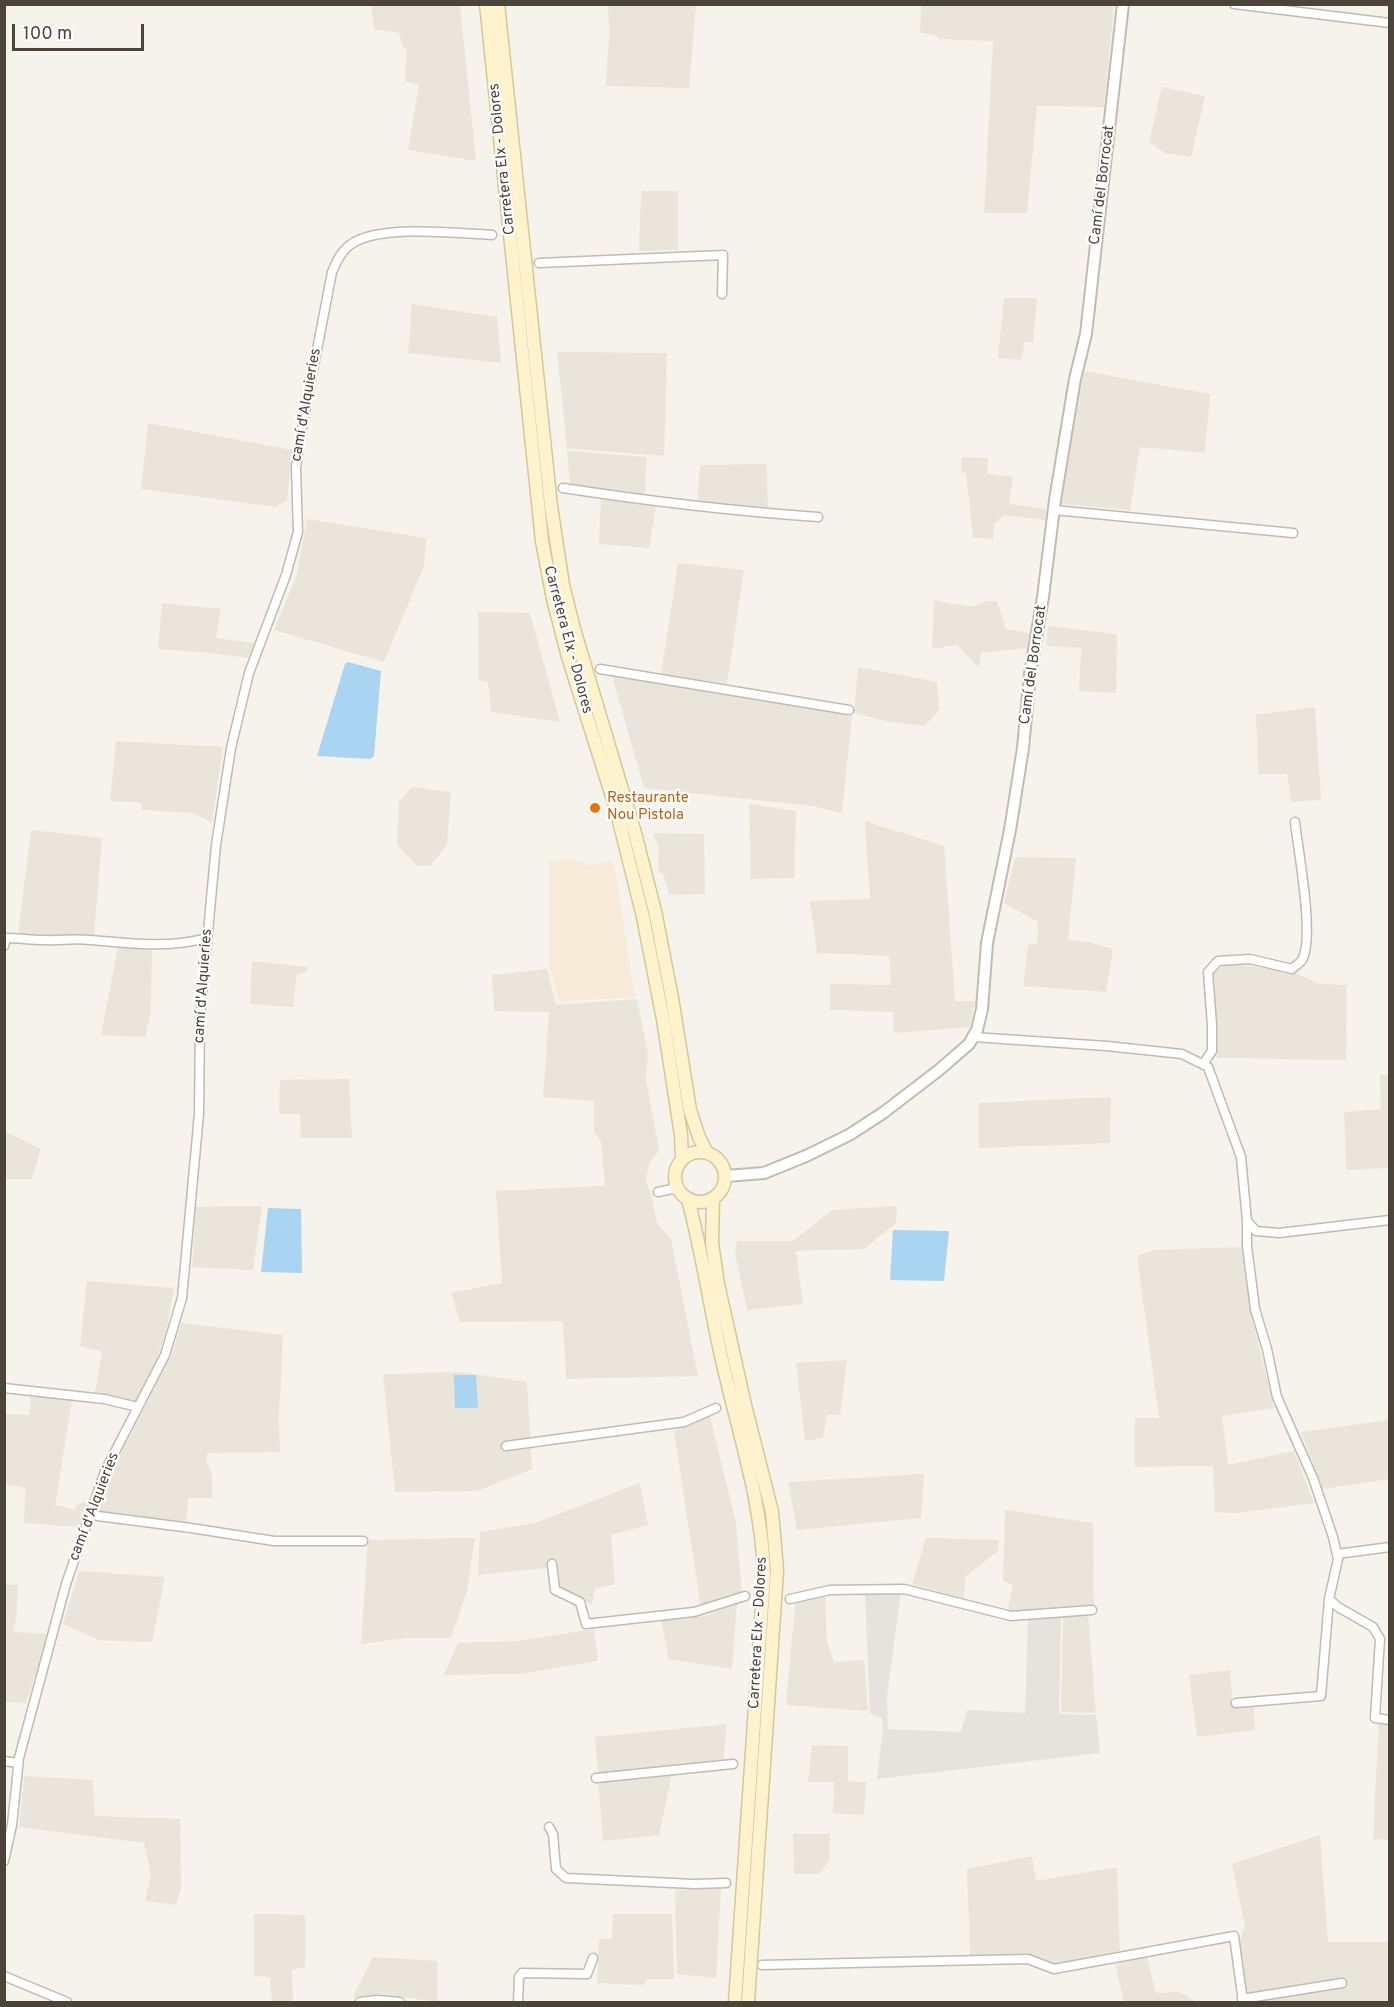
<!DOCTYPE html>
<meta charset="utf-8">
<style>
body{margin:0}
#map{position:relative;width:1394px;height:2007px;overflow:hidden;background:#f6f3ec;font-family:Overpass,sans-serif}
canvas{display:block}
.frame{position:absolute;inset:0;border:6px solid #4b4439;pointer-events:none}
.scale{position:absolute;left:12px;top:24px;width:132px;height:27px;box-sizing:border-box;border:3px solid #4b4439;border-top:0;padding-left:8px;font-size:18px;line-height:21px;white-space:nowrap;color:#4b4439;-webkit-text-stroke:4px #fff;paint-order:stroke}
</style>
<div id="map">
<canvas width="1394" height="2007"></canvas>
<div class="frame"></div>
<div class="scale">100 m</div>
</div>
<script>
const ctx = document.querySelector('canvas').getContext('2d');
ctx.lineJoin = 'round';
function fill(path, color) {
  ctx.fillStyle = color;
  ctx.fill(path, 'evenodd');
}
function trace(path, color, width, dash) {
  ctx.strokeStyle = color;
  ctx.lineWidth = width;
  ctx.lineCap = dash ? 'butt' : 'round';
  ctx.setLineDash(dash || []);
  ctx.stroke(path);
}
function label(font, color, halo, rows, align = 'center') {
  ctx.font = font + ' Overpass,sans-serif';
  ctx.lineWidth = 4.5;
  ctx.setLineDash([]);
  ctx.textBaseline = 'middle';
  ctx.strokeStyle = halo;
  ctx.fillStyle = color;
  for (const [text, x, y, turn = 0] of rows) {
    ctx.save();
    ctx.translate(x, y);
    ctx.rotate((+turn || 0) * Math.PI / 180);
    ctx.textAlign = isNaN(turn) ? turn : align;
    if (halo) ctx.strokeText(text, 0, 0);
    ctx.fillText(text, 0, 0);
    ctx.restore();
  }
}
const residential = new Path2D(`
 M371,5H460L476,161L408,150L419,85L405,81L407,49L403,48L399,33L374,29Z
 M608,5H696L689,88L606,86L609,34Z
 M921,5H1114L1104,107L1037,106L1027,213H984L993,41L939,39L937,36L920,32Z
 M1162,87L1205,96L1191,157L1165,153L1149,142Z
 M641,191H678V250L639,251Z
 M1004,298H1037L1033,342H1025L1021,360L998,358Z
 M412,304L497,317L501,363L408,353Z
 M557,352L667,353L664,456L567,448Z
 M1084,371L1210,394L1205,453L1140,447L1130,510L1061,504Z
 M148,423L292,450L287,500L276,507L141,489Z
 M567,451L647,457L644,503L656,506L649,548L599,544L601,491L570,487Z
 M962,457L988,458L987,474L1013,477L1009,504L1046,509L1045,520L1004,515L994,524L993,539L973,538L966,473L961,472Z
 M767,464L768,509L697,505L700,465Z
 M307,519L426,538L424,566L384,662L274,630L297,574Z
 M678,563L744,570L727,684L661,674Z
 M934,600L951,604L974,606L986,601H997L1006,629L1030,633L1028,648L981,653L979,668L957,645L932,649Z
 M162,603L221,609L216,638L255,643L248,658L211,653L158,649Z
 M478,612L530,613L560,722L491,712L488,682L479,680Z
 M1048,626L1117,634L1116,693L1079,691L1081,648L1046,646Z
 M858,667L937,682L939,710L925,726L890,722L854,713Z
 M612,676L739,693L852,716L842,813L813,806L644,788Z
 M1315,707L1321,800L1291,802L1287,774H1258L1256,715Z
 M116,741L223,747L212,823L193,813L142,810L141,803L110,801Z
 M412,787L451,792L447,845L430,866H418L397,845L399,802Z
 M749,804L796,811L794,878L751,879Z
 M865,821L944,846L955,1001H975L970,1027L894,1033L893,1012L830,1010V984L891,985L889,956L817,953L810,901L870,899Z
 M31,830L102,838L94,936L18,934Z
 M653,833L704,834L705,894L669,895L663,873L658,871L659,849Z
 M1015,857L1076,858L1068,940L1089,942L1113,949L1106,992L1023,986L1028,945L1037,943L1038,922L1004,903Z
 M118,947L152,950L151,1011L145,1037L101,1035Z
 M252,961L307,967V971L297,974L293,1007L250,1004Z
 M1227,963L1295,973L1320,984L1347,985L1346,1060L1217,1058L1214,973Z
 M547,969L556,1005L637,999L648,1054L646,1078L659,1151L649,1163L646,1180L651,1195L657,1223L671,1239L698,1376L566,1379L563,1321L460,1322L451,1293L502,1283L496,1191L605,1186L601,1142L594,1132V1101L543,1097L549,1012L494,1011L492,975Z
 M1380,1074L1389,1076V1168L1346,1170L1344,1112L1381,1109Z
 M349,1079L352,1138H301L300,1114H279L280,1080Z
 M1111,1097L1110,1143L979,1148V1103Z
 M4,1131L41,1149L32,1179H5Z
 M262,1206L253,1270L192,1267L196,1207Z
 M897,1206L896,1223L864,1249L796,1251L803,1304L747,1310L735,1253L737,1241H793L832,1210Z
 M1243,1247L1250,1309L1274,1408L1222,1416L1228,1465L1294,1451L1314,1503L1237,1513L1215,1512L1213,1466L1135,1467V1418H1159L1137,1256L1154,1250Z
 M87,1281L174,1288L166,1332L156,1361L135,1402L95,1392L102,1352L80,1346Z
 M181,1323L283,1335L279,1416L280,1452L207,1453V1462L212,1475V1498H188L186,1526L98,1512L109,1476L173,1352Z
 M847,1360L840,1415H827L823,1438L805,1441L796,1363Z
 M461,1372L527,1382L532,1469L477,1491L395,1492L383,1374Z
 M31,1396L72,1400L55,1505L75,1510L78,1503L87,1502L80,1527L24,1523L25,1488L5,1484V1414L29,1415Z
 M710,1416L736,1523L742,1594L701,1608L674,1431Z
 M1389,1420V1479L1323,1489L1301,1432Z
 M924,1474L921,1518L797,1530L788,1482Z
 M640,1483L648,1525L611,1535L615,1584L595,1589L592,1604L560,1591L555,1567L478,1575L480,1532L535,1523Z
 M1005,1510L1093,1523L1094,1607L1007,1612L1013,1585L1003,1581Z
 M475,1538L467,1591L451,1638H405L361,1644L368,1540Z
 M926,1538L999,1540L998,1551L965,1577L964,1599L912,1584Z
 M79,1571L165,1577L152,1642L99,1640L63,1624Z
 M5,1584L18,1585L16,1619L13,1632L49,1634L26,1703L5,1702Z
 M825,1592L827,1642L834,1662L864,1660L868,1711L786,1705L796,1594Z
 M737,1603L732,1669L669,1659L661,1620L705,1616Z
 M1063,1614H1088L1096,1713L1061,1712Z
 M594,1629L598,1661L519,1674L444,1675L458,1643L518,1641Z
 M1230,1670L1233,1706L1254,1707L1255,1730L1197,1737L1189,1675Z
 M1379,1715L1389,1717V1840L1373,1839Z
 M727,1724L723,1765L672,1774L659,1835L603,1841L595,1737Z
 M812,1745L848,1746V1781L866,1782L864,1815L833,1813L834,1782H808Z
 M24,1776L93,1780L95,1816L180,1819L181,1888L176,1905L145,1901L151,1875L144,1843L19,1827Z
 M793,1834H830L829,1861L819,1874H794Z
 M1320,1835L1328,1942H1389V2002H1247L1239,1944L1245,1926L1232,1864Z
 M1032,1856L1036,1881L1117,1867L1120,1951L1051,1965L1041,1957H970L967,1869Z
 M721,1888L716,1978L677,1974L675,1890Z
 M254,1914L305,1915V1967L292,1970L293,2002H272L270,1977L254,1976Z
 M613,1914H672L674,1979H647L644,1985L597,1983L599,1939H612Z
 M373,1957L437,1961L438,2002L380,1994L352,1998Z
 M1147,1957L1156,1993L1180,1992L1196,2002H1124L1115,1964Z`);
const commercial = new Path2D(`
 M572,859L589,865L610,861L614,865L635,997L559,1001L549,966V861Z`);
const industrial = new Path2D(`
 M901,1592L887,1696L888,1729L961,1732L967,1710L1025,1713L1028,1617L1061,1614L1059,1714L1096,1715L1100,1753L877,1779L883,1727L882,1718L870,1713L865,1593Z`);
const water = new Path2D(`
 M348,662L381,671L374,756L370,759L317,756L345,664Z
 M268,1208L301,1209L302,1273L261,1272Z
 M893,1230L949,1231L944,1281L890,1280Z
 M454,1375H476L478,1408H455Z`);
const minor = new Path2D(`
 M1234,4L1390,23
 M539,263L723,255L722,294
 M563,488C648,501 732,511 818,517
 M1054,510L1293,533
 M600,669L849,710
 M4,946L6,938C18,938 31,940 43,940C59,941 75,938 90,940C132,943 165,949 207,938
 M973,1037L1107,1046L1182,1054L1208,1067L1241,1157L1247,1221L1256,1231L1279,1233L1390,1220
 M1203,1064L1212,1051V1025L1208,972L1218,961L1250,959L1292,969C1295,966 1300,963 1302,960C1315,938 1298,850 1295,822
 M658,1192L677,1188
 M1247,1221V1246L1255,1309L1267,1349L1277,1397L1313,1478L1333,1537L1338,1559L1329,1599L1338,1607L1373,1627L1380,1639L1375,1718L1390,1720
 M4,1388L104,1399L138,1407
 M506,1446L684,1422L716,1408
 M90,1515L191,1528L274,1541H363
 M1337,1554L1390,1547
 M552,1564L555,1590L580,1602L586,1624L694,1612L745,1596
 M790,1599L830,1590L904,1589L1011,1616L1092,1610
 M1236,1703L1321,1696L1329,1599
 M4,1761L18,1763
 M596,1778L733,1764
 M549,1827L553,1834L556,1869L566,1878L694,1884L726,1883
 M4,1861L12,1825L19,1758L66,1584L105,1471L165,1355L182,1298L199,1114L200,1018L216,845L231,748L249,673L286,575L298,532L296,468L301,433L332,272C336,263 341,251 350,245C377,224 458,233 492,235
 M762,1965L1028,1959L1054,1969L1234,1936L1243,2002
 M4,1976L67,2002
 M1242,1999L1342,1983
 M360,2002L377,2000L400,2002
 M518,2002L519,1977L522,1973L587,1974L593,1958`);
const tertiary = new Path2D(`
 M726,1176L764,1173L806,1156L849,1135L883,1113L939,1070L969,1044L977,1030L982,1009L987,943L1010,830L1023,748L1030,674L1043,597L1055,500L1075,379L1086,334L1123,4`);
const secondary = new Path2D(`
 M486,4L542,541L553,599L568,657L616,809L643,917L663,1019L681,1135L682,1160
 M498,4L551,506L563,585L574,629L635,833L655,911L672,998L690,1110L699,1137L707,1153
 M675 1177a25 25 0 1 1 50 0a25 25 0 1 1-50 0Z
 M688,1199C702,1252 710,1307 722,1360C738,1432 762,1501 764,1575L735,2002
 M713,1200L712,1243L718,1284L745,1405L772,1512L777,1570L748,2002`);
const markers = [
 [595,808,6,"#e8710a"]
];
const streetNames = [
 ["Carretera Elx - Dolores",503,159,-96],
 ["Camí del Borrocat",1103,185,-83],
 ["camí d'Alquieries",307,405,-80],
 ["Carretera Elx - Dolores",567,640,75],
 ["Camí del Borrocat",1034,665,-82],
 ["camí d'Alquieries",204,986,-86],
 ["camí d'Alquieries",95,1507,-69],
 ["Carretera Elx - Dolores",759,1633,-87]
];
const foodNames = [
 ["Restaurante",607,799],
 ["Nou Pistola",607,816]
];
fill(residential, '#eae5da');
fill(commercial, '#f7ead8');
fill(industrial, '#e6e2dd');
fill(water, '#a9d4f2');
trace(minor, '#c2bbae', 11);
trace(tertiary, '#c2bbae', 14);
trace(secondary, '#d6c79b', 15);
trace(minor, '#fff', 8);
trace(tertiary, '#fff', 10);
trace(secondary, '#fff3cd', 12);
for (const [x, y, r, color] of markers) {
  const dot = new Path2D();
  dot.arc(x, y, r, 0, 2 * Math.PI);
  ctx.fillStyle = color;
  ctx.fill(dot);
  trace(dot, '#fff', 2);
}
label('15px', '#4b4439', '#fff', streetNames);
label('15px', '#c56008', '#fff', foodNames, 'left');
</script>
